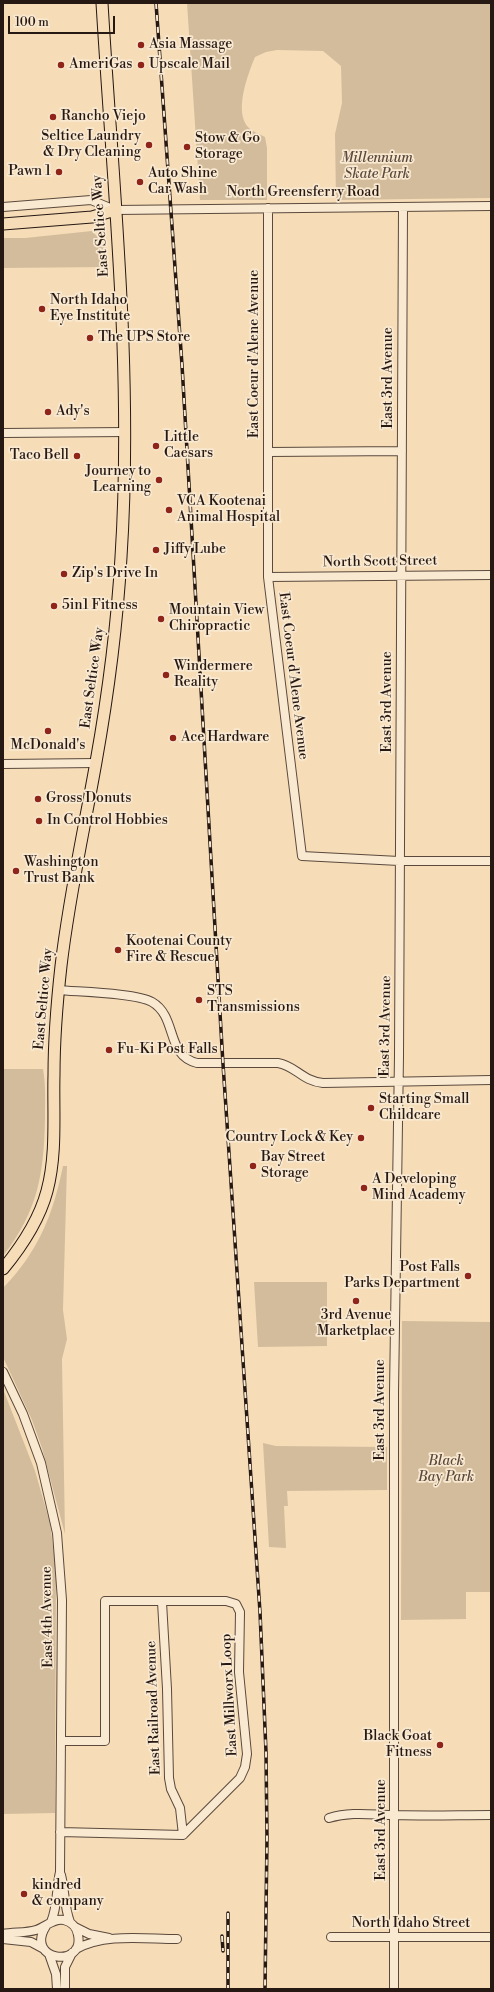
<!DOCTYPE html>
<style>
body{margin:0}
#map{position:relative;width:494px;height:1992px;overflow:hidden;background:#f6ddb8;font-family:"Libre Bodoni",serif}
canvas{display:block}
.frame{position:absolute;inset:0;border:4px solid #261813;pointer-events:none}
.scale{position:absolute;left:8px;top:16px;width:107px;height:18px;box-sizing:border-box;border:2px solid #261813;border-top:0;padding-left:5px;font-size:12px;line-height:14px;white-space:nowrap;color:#261813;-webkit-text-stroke:3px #f9e9d1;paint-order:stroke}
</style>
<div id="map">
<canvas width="494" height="1992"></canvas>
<div class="frame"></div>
<div class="scale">100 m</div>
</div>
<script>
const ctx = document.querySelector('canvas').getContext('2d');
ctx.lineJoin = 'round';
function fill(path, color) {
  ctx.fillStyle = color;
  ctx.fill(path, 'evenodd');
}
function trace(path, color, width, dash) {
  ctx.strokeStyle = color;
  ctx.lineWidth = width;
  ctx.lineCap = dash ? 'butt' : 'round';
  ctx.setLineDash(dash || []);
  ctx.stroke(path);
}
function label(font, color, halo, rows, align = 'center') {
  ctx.font = font + ' "Libre Bodoni",serif';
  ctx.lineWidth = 3.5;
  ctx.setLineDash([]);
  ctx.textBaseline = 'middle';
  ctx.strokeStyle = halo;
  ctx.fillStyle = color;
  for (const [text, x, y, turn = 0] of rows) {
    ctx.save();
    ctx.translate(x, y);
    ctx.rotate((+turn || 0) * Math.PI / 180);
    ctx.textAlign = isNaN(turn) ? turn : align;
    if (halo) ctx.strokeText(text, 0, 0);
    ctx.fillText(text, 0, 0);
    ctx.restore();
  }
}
const green = new Path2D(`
 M187,3H491V198L336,200L335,134L342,103L341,66L323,51L277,50L266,52L255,57C248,74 233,113 249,128C253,132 260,134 265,137L267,148V200H200Z
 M92,231L105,245L107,267L3,268V238H25Z
 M3,1069H43C46,1085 45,1102 45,1118C44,1174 38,1211 3,1256Z
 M63,1166H67L63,1310L67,1339L62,1359L65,1534L42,1448L32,1420L3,1357V1288C38,1252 53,1215 63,1166Z
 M254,1282H327V1346L258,1347Z
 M402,1321L491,1322V1592H466V1619L401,1620Z
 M3,1389L35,1471L50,1523L56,1570L55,1813L3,1814Z
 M263,1443L276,1446L387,1447V1490L287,1491L288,1506H284L286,1548L269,1547Z`);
const minor = new Path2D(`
 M3,207L91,200L115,210L491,206
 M268,208V577L302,856L399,861H491
 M3,433L126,432
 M268,452L402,451
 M268,577L491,575
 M3,764L96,763
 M58,990C79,992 137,993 152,1002C178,1017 165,1055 197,1063H278C296,1066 302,1081 323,1083L491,1080
 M3,1372L23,1414L41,1463L57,1533L62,1600L60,1872C56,1889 58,1906 51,1922
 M162,1602L167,1689L169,1778L171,1789L180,1808L183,1835
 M329,1818C352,1811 373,1815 396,1815C428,1816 459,1815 491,1815
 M60,1832L183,1835L240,1778L245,1767L247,1754L239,1672L240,1612L236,1604L226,1601H105V1741H61
 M61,1875C65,1891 64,1906 70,1922
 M75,1927L89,1934L109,1938
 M3,1934C14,1932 26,1933 36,1930C46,1927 53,1918 64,1920C72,1922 77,1928 78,1935C85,1969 24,1961 46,1926
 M331,1937H491
 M3,1939L31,1942L44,1949
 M76,1949C105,1933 144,1939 177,1939
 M49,1954L56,1974L57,1989
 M65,1989V1967L72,1953
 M394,1989V1392L399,1056L403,208`);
const major = new Path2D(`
 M3,224L92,217L115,210
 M3,1269C22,1246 39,1221 47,1191C57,1154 53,1113 54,1075C54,1039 57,1002 61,966C69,897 84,830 96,762C108,695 117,626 121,557C133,372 113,188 102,3`);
const rail = new Path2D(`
 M156,3L182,365L223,1064L260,1612L266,1752L267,1838L265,1989
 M228,1913V1989
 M222,1936L223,1951`);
const markers = [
 [141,45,4,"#8f2418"],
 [61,65,4,"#8f2418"],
 [141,65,4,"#8f2418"],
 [53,117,4,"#8f2418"],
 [149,145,4,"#8f2418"],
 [187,147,4,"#8f2418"],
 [59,172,4,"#8f2418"],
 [140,182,4,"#8f2418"],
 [42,309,4,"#8f2418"],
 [90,338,4,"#8f2418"],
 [48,412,4,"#8f2418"],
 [156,446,4,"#8f2418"],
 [77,456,4,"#8f2418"],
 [159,480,4,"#8f2418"],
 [169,510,4,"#8f2418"],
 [156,550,4,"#8f2418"],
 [64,574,4,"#8f2418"],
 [54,606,4,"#8f2418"],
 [161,619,4,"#8f2418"],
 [166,675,4,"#8f2418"],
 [48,731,4,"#8f2418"],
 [173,738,4,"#8f2418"],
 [38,799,4,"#8f2418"],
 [39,821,4,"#8f2418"],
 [16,871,4,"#8f2418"],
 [118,950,4,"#8f2418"],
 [199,1000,4,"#8f2418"],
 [109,1050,4,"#8f2418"],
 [371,1108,4,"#8f2418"],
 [361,1138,4,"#8f2418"],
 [253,1166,4,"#8f2418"],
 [364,1188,4,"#8f2418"],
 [468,1276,4,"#8f2418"],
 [356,1301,4,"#8f2418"],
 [440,1745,4,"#8f2418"],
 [24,1894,4,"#8f2418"]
];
const poiNames = [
 ["Asia Massage",149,45],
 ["AmeriGas",69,65],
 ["Upscale Mail",149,65],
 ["Rancho Viejo",61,117],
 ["Seltice Laundry",141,137,"right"],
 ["& Dry Cleaning",141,153,"right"],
 ["Stow & Go",195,139],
 ["Storage",195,155],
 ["Pawn 1",51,172,"right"],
 ["Auto Shine",148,174],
 ["Car Wash",148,190],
 ["North Idaho",50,301],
 ["Eye Institute",50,317],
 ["The UPS Store",98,338],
 ["Ady's",56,412],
 ["Little",164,438],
 ["Caesars",164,454],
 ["Taco Bell",69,456,"right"],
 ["Journey to",151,472,"right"],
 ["Learning",151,488,"right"],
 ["VCA Kootenai",177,502],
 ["Animal Hospital",177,518],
 ["Jiffy Lube",164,550],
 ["Zip's Drive In",72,574],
 ["5in1 Fitness",62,606],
 ["Mountain View",169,611],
 ["Chiropractic",169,627],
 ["Windermere",174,667],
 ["Reality",174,683],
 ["Ace Hardware",181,738],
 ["McDonald's",48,746,"center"],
 ["Gross Donuts",46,799],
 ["In Control Hobbies",47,821],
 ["Washington",24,863],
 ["Trust Bank",24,879],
 ["Kootenai County",126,942],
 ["Fire & Rescue",126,958],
 ["STS",207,992],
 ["Transmissions",207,1008],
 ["Fu-Ki Post Falls",117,1050],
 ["Starting Small",379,1100],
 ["Childcare",379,1116],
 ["Country Lock & Key",353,1138,"right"],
 ["Bay Street",261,1158],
 ["Storage",261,1174],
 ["A Developing",372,1180],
 ["Mind Academy",372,1196],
 ["Post Falls",460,1268,"right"],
 ["Parks Department",460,1284,"right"],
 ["3rd Avenue",356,1316,"center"],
 ["Marketplace",356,1332,"center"],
 ["Black Goat",432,1737,"right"],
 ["Fitness",432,1753,"right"],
 ["kindred",32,1886],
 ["& company",32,1902]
];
const parkNames = [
 ["Millennium",377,159],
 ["Skate Park",377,175],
 ["Black",446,1462],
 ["Bay Park",446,1478]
];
const streetNames = [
 ["North Greensferry Road",303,193],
 ["East Seltice Way",101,226,-94],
 ["East Coeur d'Alene Avenue",255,354,-90],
 ["East 3rd Avenue",389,378,-90],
 ["North Scott Street",380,562,-1],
 ["East Coeur d'Alene Avenue",293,676,83],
 ["East Seltice Way",93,678,-82],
 ["East 3rd Avenue",388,702,-90],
 ["East Seltice Way",44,999,-85],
 ["East 3rd Avenue",386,1026,-89],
 ["East 3rd Avenue",381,1410,-90],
 ["East 4th Avenue",48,1617,-91],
 ["East Millworx Loop",230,1695,-93],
 ["East Railroad Avenue",154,1708,-92],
 ["East 3rd Avenue",382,1830,-90],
 ["North Idaho Street",411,1924]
];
fill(green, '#d3bc9c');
trace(minor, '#5a493c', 10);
trace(major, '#261813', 13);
trace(minor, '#f9e9d1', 8);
trace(major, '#f6ddb8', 11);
trace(rail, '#261813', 3.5);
trace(rail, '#f9e9d1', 2, [6]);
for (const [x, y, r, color] of markers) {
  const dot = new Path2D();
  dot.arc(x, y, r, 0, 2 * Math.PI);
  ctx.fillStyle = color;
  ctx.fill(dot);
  trace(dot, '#f9e9d1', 1.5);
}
label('14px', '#261813', '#f9e9d1', poiNames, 'left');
label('italic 14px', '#5a493c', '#f9e9d1', parkNames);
label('14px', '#261813', '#f9e9d1', streetNames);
</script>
